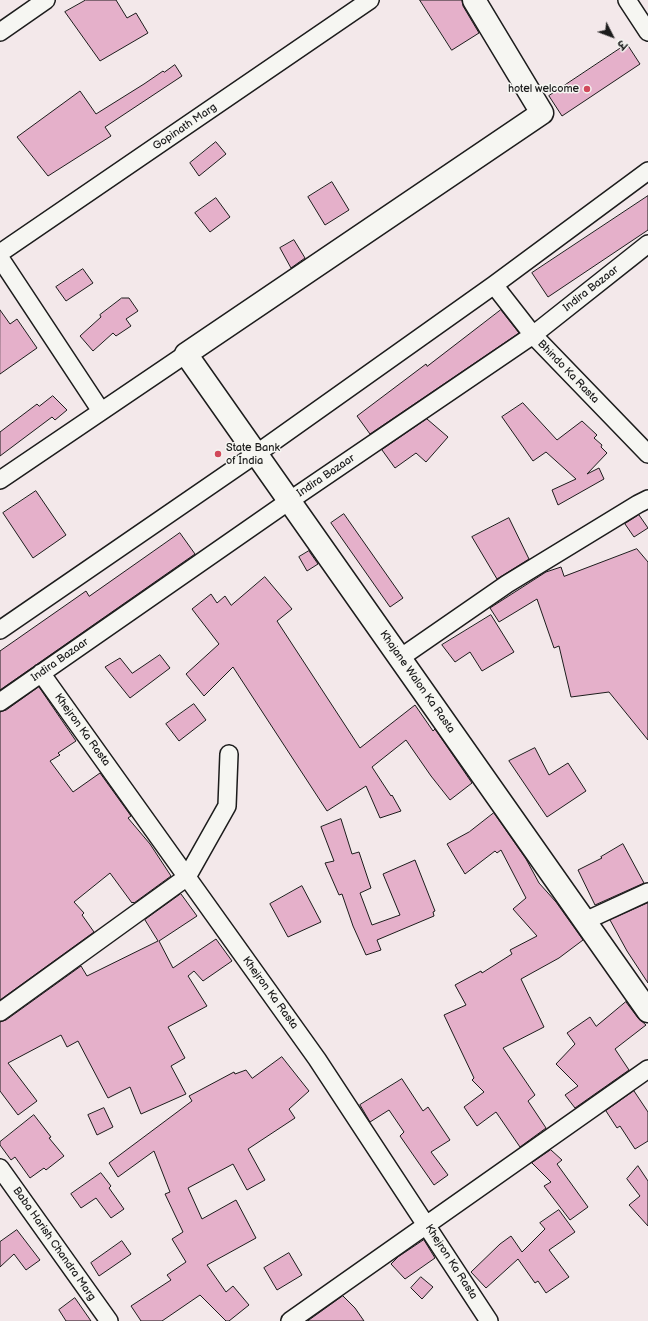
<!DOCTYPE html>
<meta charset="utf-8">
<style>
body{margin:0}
#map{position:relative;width:648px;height:1321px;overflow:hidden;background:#f3e8ea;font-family:"Balsamiq Sans","Playpen Sans Deva",sans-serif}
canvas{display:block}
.north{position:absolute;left:592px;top:16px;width:40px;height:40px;-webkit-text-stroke:3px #f6f6f2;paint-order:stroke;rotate:132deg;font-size:11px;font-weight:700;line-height:16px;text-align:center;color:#1c1c1c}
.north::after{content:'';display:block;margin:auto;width:14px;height:18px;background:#1c1c1c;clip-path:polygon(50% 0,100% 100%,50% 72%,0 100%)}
</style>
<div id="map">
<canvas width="648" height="1321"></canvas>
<div class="north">उ</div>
</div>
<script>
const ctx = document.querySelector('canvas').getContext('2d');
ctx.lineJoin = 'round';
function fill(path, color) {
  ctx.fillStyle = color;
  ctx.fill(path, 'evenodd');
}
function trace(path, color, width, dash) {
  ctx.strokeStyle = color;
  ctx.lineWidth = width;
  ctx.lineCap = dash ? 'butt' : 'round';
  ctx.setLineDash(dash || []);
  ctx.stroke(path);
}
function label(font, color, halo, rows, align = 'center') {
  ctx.font = font + ' "Balsamiq Sans",sans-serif';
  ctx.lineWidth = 3;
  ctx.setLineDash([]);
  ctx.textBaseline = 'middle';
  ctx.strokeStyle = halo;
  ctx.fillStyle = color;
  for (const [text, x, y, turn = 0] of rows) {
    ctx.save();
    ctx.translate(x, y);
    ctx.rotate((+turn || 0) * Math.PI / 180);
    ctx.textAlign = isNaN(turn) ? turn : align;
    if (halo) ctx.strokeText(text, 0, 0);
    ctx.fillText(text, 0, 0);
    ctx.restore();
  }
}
const building = new Path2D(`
 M86,0H116L127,18L136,13L148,33L100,61L65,12Z
 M420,0H462L463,6L479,33L452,50Z
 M627,44L640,64L562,116L549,96Z
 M175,65L182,76L105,127L111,136L48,176L17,137L80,91L96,114L144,84L163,71L164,72Z
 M216,142L226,154L199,176L190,163Z
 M332,182L349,210L325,225L308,197Z
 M648,196V230L548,297L532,273Z
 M216,198L230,217L210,232L195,213Z
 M294,240L305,258L291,268L280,248Z
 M83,269L93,283L66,301L56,287Z
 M122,298H129L138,311L126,319L131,326L116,336L113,333L93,351L80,336L101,317L100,315Z
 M0,310L10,324L17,319L37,348L0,374Z
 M501,310L519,333L370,434L357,416L426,364L427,366Z
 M53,396L67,410L55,420L52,417L0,456V432L37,404L39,406Z
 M523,403L557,440L582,421L597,435L594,438L602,445L601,447L607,453L587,474L599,468L604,479L558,505L552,490L576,479L546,452L533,461L502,417Z
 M427,419L448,437L426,462L416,453L395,468L382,450Z
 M36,491L66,535L33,558L3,513Z
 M344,514L403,598L390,607L331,523Z
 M639,515L648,528L634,537L625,524Z
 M509,518L529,559L497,579L472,537Z
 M180,533L195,554L0,690V651L86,591L89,596Z
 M637,549L648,562V740L609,692L571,697L559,646L554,648L537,599L499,622L490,608L546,572L561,567L564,576Z
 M309,551L318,564L307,571L299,557Z
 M265,577L292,609L277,621L360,748L415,705L433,731L435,729L472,783L450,800L431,776L406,740L372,767L391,796L392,795L401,811L380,818L366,786L327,811L233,667L204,696L186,674L219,644L192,609L211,594L217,603L225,596L231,605Z
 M491,615L514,652L482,671L470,652L455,662L442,645Z
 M160,655L170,668L130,698L105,667L120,658L132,673Z
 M39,687L76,741L58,753L60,755L50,761L73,792L100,773L131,816L128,818L150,844L171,876L134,903L133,902L132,903L110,873L74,902L84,913L82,915L94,932L0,1000V712L6,710Z
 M194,704L206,720L179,741L166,724Z
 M535,748L549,775L568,763L586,791L547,817L509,761Z
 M494,813L526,859L539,883L556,902L583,940L559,958L521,979L544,1027L503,1048L535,1095L528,1101L546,1128L520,1147L496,1112L477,1126L464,1107L484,1092L472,1080L474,1078L444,1015L466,1005L455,985L481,971L482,973L512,954L510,950L537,936L513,909L526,898L501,850L497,853L495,851L465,874L447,844L469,832Z
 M341,819L352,854L359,852L371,888L360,893L372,925L400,915L383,874L415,860L435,911L433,912L434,916L377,940L381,950L366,955L353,926L342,894L339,895L325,863L334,861L321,827Z
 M623,844L644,883L595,905L578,870L602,858L601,857Z
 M302,886L321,922L288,937L270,904Z
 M181,894L197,916L159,941L173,968L216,939L232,961L203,981L194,971L188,976L207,1006L168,1027L185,1058L171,1066L186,1094L141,1114L130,1087L108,1098L78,1041L67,1047L61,1035L8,1063L37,1101L18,1115L0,1091V1022L6,1020L81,966L87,976L158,941L145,920Z
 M648,903V983L627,951L610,920Z
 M626,1002L638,1018L646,1025L615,1049L629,1070L575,1108L565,1095L578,1086L556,1064L575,1044L567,1033L590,1017L596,1026Z
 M282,1057L309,1091L289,1109L295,1118L248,1149L265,1180L247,1190L233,1164L188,1188L202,1219L236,1200L256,1238L207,1265L226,1292L233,1286L249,1305L229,1321H226L200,1295L162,1321H141L131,1306L171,1280L167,1275L186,1262L172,1239L183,1232L165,1194L170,1192L154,1151L118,1177L109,1163L192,1101L189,1096L234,1072L235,1074L246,1070L252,1078Z
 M402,1079L423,1111L428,1107L450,1140L431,1152L448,1175L434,1185L400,1136L404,1132L389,1110L370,1122L360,1105Z
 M634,1091L648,1112V1141L635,1149L620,1126L617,1128L606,1111Z
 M104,1108L113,1127L97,1135L88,1115Z
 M34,1115L51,1137L49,1138L64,1156L46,1170L44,1168L30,1178L15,1157L11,1160L0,1145V1142Z
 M551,1150L562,1160L557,1164L588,1207L570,1220L544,1186L551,1182L532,1163Z
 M638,1166L648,1181V1226L629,1205L640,1196L627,1179Z
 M101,1173L111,1186L109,1188L124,1209L111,1218L96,1198L81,1208L71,1194Z
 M559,1210L575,1232L549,1250L569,1277L546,1293L538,1281L535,1283L518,1259L486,1288L471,1272L500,1244L511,1236L522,1252L545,1229L540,1223Z
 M17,1230L40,1260L26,1270L14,1254L0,1267V1242Z
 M424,1240L435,1258L405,1279L391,1264L398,1257Z
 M122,1241L131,1254L99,1276L91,1263Z
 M289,1253L302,1275L277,1290L264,1268Z
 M421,1277L433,1287L422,1299L411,1288Z
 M343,1296L355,1308L364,1321H308Z
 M75,1298L91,1321H66L59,1310Z`);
const street = new Path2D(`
 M627,0L648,32
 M0,32L46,0
 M0,253L370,0
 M0,258L101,411
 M494,285L533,335L648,454
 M0,480L186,354
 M0,630L256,454L494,285L648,171
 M400,658L507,584L638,504L648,499
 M41,673L317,1059L489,1321
 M0,702L289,501L533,335L648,244
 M585,921L648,892
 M0,1012L187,877L227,806L229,754
 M0,1168L109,1321
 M290,1321L648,1069`);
const secondary = new Path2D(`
 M474,0L542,113L186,354L648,1011`);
const markers = [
 [587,89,4,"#d1495b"],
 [218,454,4,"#d1495b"]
];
const poiNames = [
 ["hotel welcome",579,89],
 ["State Bank",226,448,"left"],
 ["of India",226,461,"left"]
];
const streetNames = [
 ["Gopinath Marg",185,127,-34],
 ["Indira Bazaar",591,289,-38],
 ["Bhindo Ka Rasta",568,372,46],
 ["Indira Bazaar",326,476,-34],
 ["Indira Bazaar",60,660,-35],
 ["Khajane Walon Ka Rasta",417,682,55],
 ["Khejron Ka Rasta",82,730,54],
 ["Khejron Ka Rasta",270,993,54],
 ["Baba Harish Chandra Marg",54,1244,55],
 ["Khejron Ka Rasta",451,1262,57]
];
fill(building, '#e5b0ca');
trace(building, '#1c1c1c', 1);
trace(street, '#1c1c1c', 20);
trace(secondary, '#1c1c1c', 25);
trace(street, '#f6f6f2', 17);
trace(secondary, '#f6f6f2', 22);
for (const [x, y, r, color] of markers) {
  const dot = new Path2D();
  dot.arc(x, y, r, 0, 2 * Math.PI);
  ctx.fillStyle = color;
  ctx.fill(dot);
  trace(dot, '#f6f6f2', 1.5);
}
label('11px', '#1c1c1c', '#f6f6f2', poiNames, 'right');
label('11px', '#1c1c1c', '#f6f6f2', streetNames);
</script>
